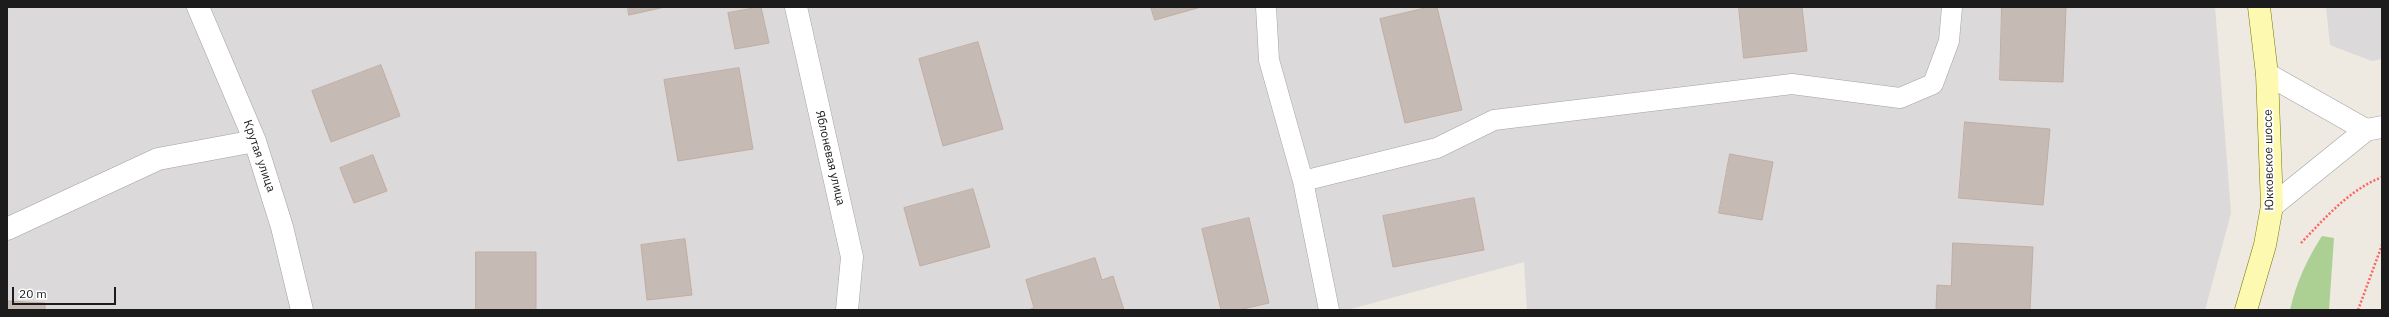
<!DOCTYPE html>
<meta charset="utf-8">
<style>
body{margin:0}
#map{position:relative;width:2389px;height:317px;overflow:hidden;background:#eee9e1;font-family:"IBM Plex Sans",sans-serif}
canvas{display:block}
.frame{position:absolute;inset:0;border:8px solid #1c1c1c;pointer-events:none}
.scale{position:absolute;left:12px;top:287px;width:104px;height:18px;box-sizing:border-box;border:2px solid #1c1c1c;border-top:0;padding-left:5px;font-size:12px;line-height:14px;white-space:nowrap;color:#1c1c1c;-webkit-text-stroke:3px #fff;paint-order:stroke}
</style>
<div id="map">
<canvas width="2389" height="317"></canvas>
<div class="frame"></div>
<div class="scale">20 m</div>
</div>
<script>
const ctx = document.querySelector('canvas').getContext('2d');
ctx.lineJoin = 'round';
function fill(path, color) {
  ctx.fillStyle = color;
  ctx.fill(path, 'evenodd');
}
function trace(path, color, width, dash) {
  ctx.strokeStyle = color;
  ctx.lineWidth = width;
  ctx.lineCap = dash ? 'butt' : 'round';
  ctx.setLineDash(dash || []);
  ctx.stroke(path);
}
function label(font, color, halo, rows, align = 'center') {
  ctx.font = font + ' "IBM Plex Sans",sans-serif';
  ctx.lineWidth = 4;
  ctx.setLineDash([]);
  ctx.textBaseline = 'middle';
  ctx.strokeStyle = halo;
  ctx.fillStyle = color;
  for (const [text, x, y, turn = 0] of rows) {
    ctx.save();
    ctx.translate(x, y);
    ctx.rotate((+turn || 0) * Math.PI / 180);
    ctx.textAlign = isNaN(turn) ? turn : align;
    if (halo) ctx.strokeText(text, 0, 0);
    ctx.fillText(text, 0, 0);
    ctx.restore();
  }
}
const residential = new Path2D(`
 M7,7H2215L2231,213L2205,310H1527L1524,262L1347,310H7Z
 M2326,7H2382V59L2372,61L2330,45Z`);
const forest = new Path2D(`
 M2322,236L2334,238L2329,310H2290C2296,283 2307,259 2322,236Z`);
const building = new Path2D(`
 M628,7H665L629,15Z
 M761,7L769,43L735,49L728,13Z
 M1151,7H1201L1155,20Z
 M1430,7H1437L1462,110L1405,123L1380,19Z
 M1739,7H1802L1807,51L1744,58Z
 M2002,7H2066L2063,82L2000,80Z
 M978,42L1003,129L943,146L919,59Z
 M381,65L400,116L331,142L312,91Z
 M739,68L753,149L678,161L664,80Z
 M1965,122L2050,129L2043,205L1959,198Z
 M1730,154L1773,162L1762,220L1719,213Z
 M373,155L387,191L354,203L340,168Z
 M973,189L990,247L920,266L904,208Z
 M1474,198L1484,250L1393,267L1383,216Z
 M1249,218L1269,303L1238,310H1221L1202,229Z
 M685,239L692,295L647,300L641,245Z
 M1953,243L2033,247L2030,310H1936L1937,285L1951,286Z
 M476,252H536V310H476Z
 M1095,258L1102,280L1113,276L1124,310H1028L1034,308L1026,280Z
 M7,301L45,303V310H7Z`);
const path = new Path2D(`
 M2301,243C2325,218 2349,190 2382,177
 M2358,310L2382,245`);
const service = new Path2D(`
 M1266,7L1269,60L1303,181
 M1329,310L1303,181L1437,148L1494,120L1792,84L1900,98L1933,84L1949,41L1952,7`);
const minor = new Path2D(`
 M198,7L255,141L282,227L302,310
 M796,7L852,257L847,310
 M2267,74L2366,130
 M2272,206L2366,130L2382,127
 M7,229L158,159L255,141`);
const secondary = new Path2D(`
 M2246,310L2265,245L2272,206L2267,74L2259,7`);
const streetNames = [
 ["Крутая улица",259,156,71],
 ["Яблоневая улица",830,158,77],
 ["Юкковское шоссе",2269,160,-91]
];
fill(residential, '#dbd9d9');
fill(forest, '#acd094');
fill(building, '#c6bab4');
trace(building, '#c1ada3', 1);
trace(service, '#a3a3a3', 21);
trace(minor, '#a3a3a3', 23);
trace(secondary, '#767700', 23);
trace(path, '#ff6262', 2.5, [2, 2]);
trace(service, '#fff', 20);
trace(minor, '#fff', 22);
trace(secondary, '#fdf9b1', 22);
label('12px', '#1c1c1c', '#fff', streetNames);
</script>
